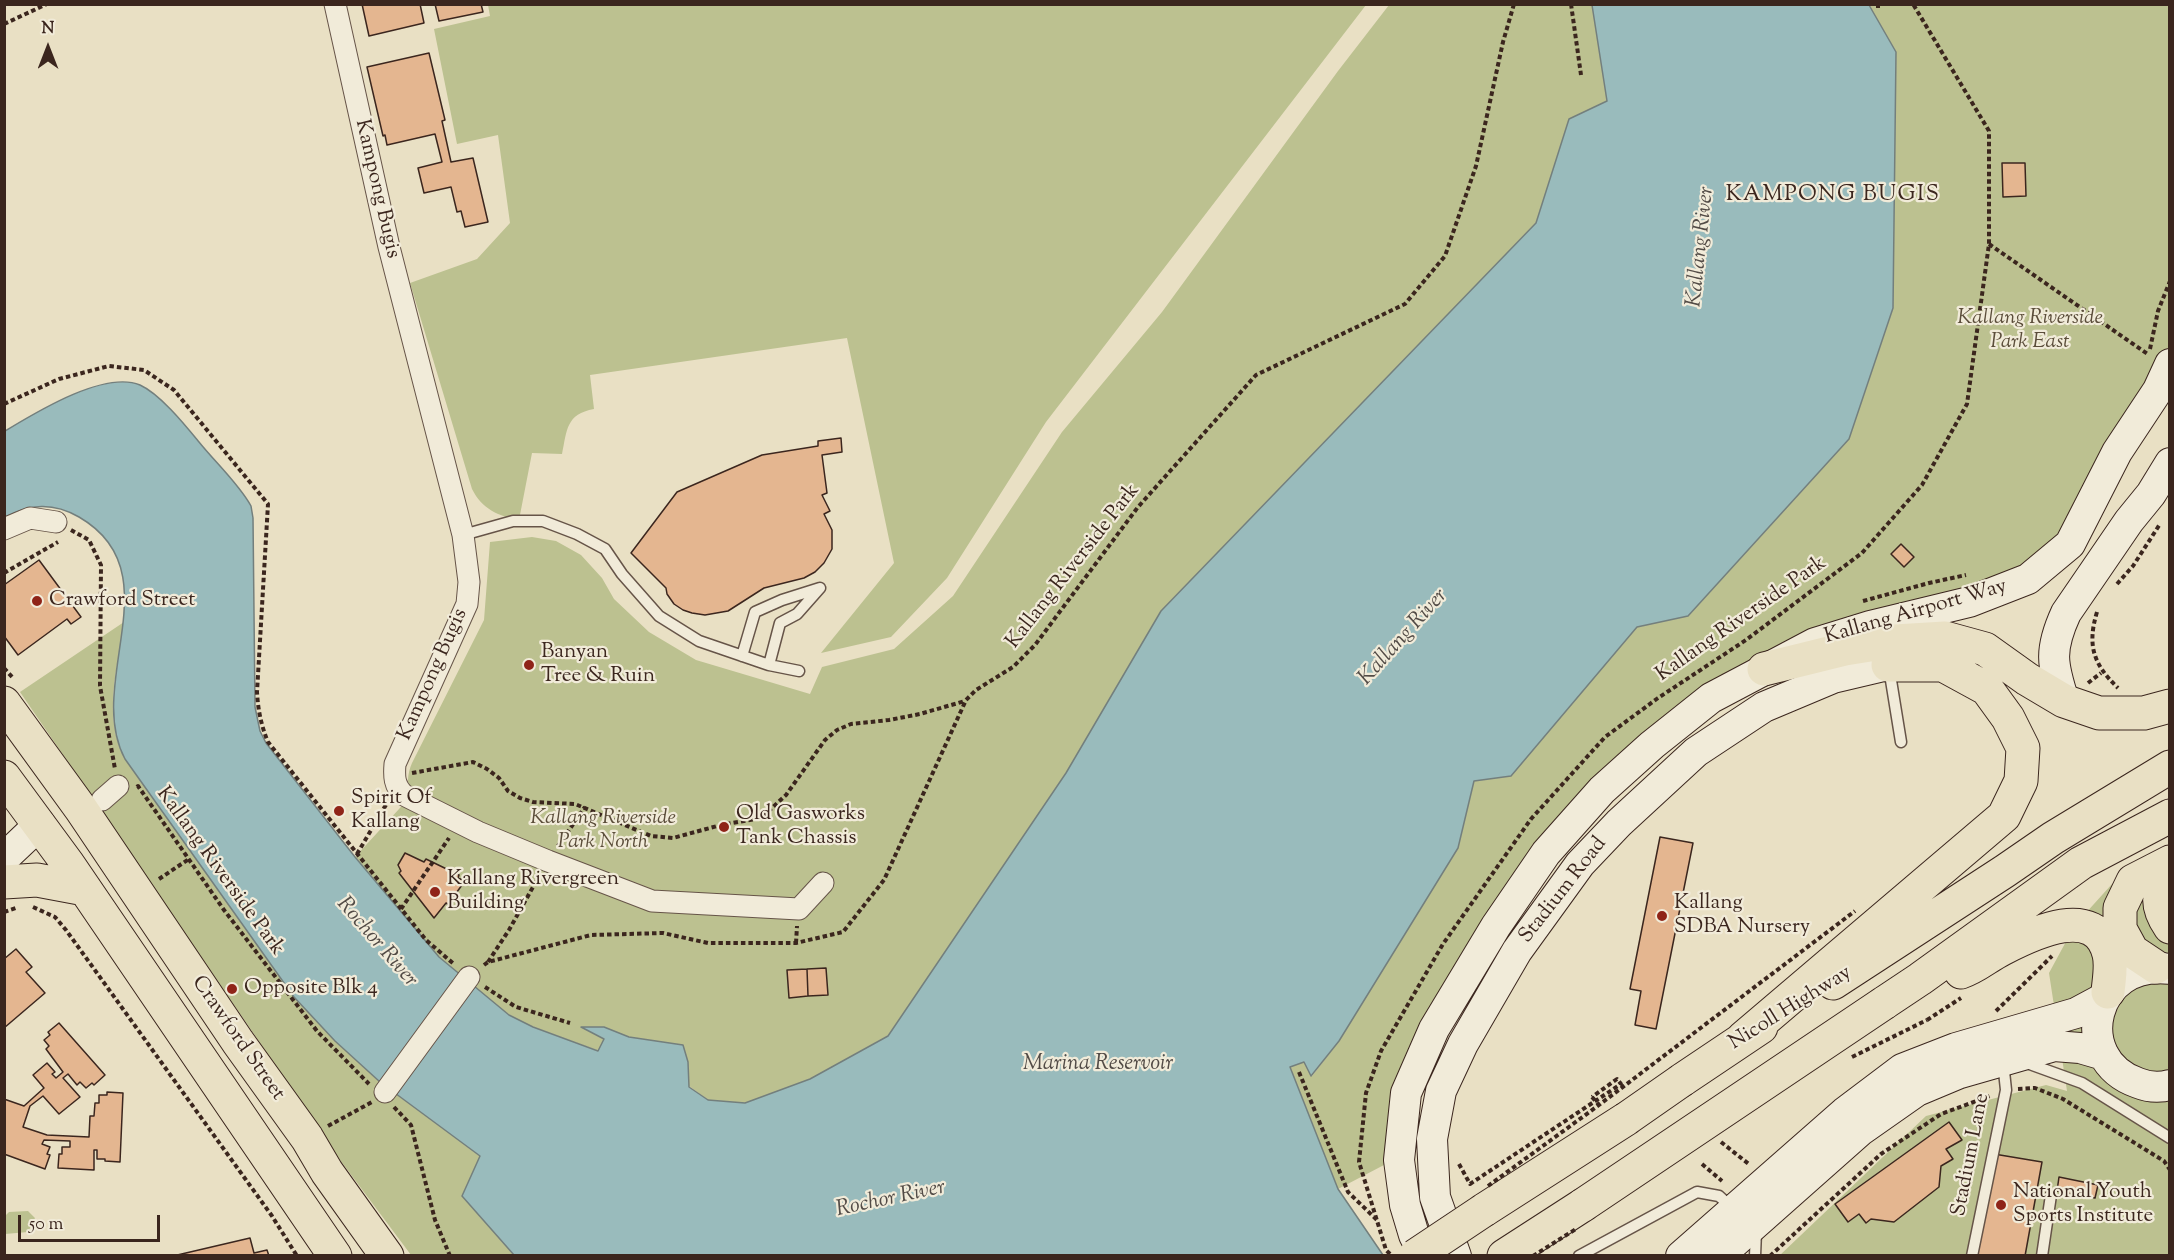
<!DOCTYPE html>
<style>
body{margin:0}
#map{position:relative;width:2174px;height:1260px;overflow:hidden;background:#e9e0c4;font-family:"Sorts Mill Goudy",serif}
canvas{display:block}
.frame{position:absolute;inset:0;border:6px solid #3b261e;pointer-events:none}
.north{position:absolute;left:18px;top:18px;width:60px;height:60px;-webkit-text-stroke:4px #f1ebd9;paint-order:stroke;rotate:0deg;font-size:16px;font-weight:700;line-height:24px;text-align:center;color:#3b261e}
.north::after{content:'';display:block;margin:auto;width:21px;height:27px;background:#3b261e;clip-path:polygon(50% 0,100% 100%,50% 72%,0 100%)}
.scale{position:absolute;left:18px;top:1215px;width:142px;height:27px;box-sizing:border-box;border:3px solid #3b261e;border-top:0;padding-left:8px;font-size:18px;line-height:21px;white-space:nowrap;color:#3b261e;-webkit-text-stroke:4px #f1ebd9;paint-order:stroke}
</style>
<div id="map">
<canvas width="2174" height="1260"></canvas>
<div class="frame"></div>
<div class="north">N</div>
<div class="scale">50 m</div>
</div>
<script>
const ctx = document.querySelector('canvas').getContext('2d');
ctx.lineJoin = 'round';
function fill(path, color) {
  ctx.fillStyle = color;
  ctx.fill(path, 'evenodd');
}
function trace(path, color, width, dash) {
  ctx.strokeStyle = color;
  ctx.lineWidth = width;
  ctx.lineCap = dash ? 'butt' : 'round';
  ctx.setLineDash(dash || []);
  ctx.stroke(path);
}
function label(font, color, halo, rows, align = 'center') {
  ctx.font = font + ' "Sorts Mill Goudy",serif';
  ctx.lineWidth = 4.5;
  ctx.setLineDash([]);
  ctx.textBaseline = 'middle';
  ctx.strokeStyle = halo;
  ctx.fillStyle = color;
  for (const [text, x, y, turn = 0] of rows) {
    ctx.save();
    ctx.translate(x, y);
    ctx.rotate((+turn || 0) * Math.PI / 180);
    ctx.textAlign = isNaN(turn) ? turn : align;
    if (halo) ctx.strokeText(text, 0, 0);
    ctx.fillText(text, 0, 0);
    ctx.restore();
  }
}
const green = new Path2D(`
 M488,5H1366L1046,422L947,578L891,637L821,653L894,563L847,338L590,375L594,409C566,414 567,430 562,454L532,453L519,520C498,516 482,509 472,489L410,283L477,259L510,223L498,135L457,144L434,29L490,16Z
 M1389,5H1592L1607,101L1569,119L1536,223L1161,611L1066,773L888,1036L810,1079L745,1103L708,1100L689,1086L688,1062L683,1045L629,1037L604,1027H582L604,1039L599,1051L520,1022L494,1004L434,952L355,857L410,797C407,784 407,775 412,763L484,620L490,542L532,537L556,541L581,555L602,578L614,599L649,632L696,660L810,694L822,667L894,649L953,596L1062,432L1162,312L1338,71Z
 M1869,5H2169V364L2158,390L2028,579L1815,643L1602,790L1444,1005L1394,1083L1384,1165L1338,1189L1290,1067L1304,1062L1312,1076L1339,1041L1458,848L1474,781L1511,776L1637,627L1688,616L1849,439L1893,308L1896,52Z
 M124,622C118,666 102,717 125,759L294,997L335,1041L380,1082L480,1156L462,1196L514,1255H411L340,1160L20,692Z
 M2169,859V1255L1779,1256L1926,1116L2046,1085L2067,1091L2049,973L2075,925L2112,884Z
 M28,1211L35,1218L28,1232L5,1234V1216L9,1212Z`);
const water = new Path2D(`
 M1592,5H1869L1896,52L1893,308L1849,439L1688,616L1637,627L1511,776L1474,781L1458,848L1339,1041L1311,1076L1304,1062L1290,1067L1338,1189L1383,1255H514L462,1196L480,1156L380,1082L335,1041L294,997L125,759C84,682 174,572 79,517C53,502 30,504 5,517V431C35,413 104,370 140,385C160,394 185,425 199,442C215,462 239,484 251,506L253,518L255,707L260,731L266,743L355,857L439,957L509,1015L533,1027L598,1051L604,1039L581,1027H604L629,1037L683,1045L688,1062L689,1087L708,1100L745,1103L810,1079L888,1036L1066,773L1161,611L1536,223L1569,119L1607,101Z`);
const building = new Path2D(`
 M362,4H420L424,23L369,36Z
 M435,4H481L483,12L439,21Z
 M429,53L445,120L442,121L451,162L473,158L488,222L465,227L461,211L457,212L451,187L424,193L418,168L442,162L435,134L387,145L385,135L383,136L367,67Z
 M2002,163H2025L2026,196L2003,197Z
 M841,438L842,452L822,455L827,493L822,495L830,511L824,514L832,530V549L824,563L815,572L804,578L764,588L728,611L705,615L692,613L683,610L674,604L667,594L666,588L631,553L677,492L762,455L818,446V441Z
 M1901,544L1914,557L1904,567L1891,554Z
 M39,560L81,617L71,624L67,619L18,655L4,636V585Z
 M1660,837L1693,843L1656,1029L1635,1025L1641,991L1630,989Z
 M405,853L424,862L426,859L459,875L458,878L465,881L448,904L446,903L434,918L399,873L401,871L398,865Z
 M16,949L32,967L26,972L45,993L4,1028V959Z
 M826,968L828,995L808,996L807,969Z
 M807,969L808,996L789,998L787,970Z
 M59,1023L105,1075L94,1085L92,1083L86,1088L80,1082L77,1085L68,1074L63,1078L80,1097L59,1114L43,1096L30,1106L23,1127L47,1135L89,1137L90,1116H94L95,1103H99V1095H107V1092L123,1093L120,1162L105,1161V1159H97V1150H94V1170L58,1168L59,1154H62V1147H70V1141L44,1140L42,1144L50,1147L47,1154L50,1155L45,1169L4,1154V1099L24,1106L44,1088L33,1075L47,1063L55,1072L52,1074L56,1078L63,1072L46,1049L49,1046L44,1040L50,1035L48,1032Z
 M1949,1122L1962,1140L1946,1149L1953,1159L1941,1166L1939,1187L1894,1222L1871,1219L1866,1223L1859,1214L1848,1222L1835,1204Z
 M1994,1154L2042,1162L2025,1256H1975Z
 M2059,1177L2098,1185L2095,1198L2057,1191Z
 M250,1238L254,1253L267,1250L269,1256H173Z`);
const path = new Path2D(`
 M1571,4L1581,75
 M1878,4V8
 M4,24L47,4
 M1989,244L2149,355
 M2150,349L2158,311L2170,281
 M4,404L59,379L109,366L144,370L174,390L268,504L257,692C258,710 261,725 268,742L426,940L455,965
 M71,530L89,540L101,565L100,686L115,769
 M4,573L58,542
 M2117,584L2133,566L2160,524
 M1863,601L1929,583L1966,575
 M2097,612C2087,645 2093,664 2118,688
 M4,668L13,678
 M2088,683L2101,673
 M412,773L473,762L487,769L499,778L508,791L520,798L533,802L575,804L651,836L673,838L721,825L761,818L786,795L825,740L837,730L851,724L889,720L920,714L965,701
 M137,787L138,786L224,910L317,1031L369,1084
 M558,846L585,807
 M357,854L387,803
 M159,879L189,859
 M33,907L55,917L66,930L272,1216L297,1256
 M401,909L449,838
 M4,912L16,908
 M796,943L797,926
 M488,962L509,930L538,878
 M484,965L488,962L591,935L663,933L708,943H796L843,932L884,880L966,700L976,690L1013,667L1035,645L1138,507L1256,375L1405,304L1445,256L1476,166L1503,42L1514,4
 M485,987L516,1007L570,1023
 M1996,1011L2052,956
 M1927,1020L1961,998
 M1299,1072L1348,1192L1377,1220
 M2018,1089L2035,1088L2063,1099L2164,1161L2170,1170
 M394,1107L411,1125L435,1220L450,1256
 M328,1126L372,1102
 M1721,1142L1750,1165
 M1459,1164L1470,1184L1621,1084L1617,1079L1592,1097
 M1702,1164L1722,1181
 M1390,1254L1386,1250L1359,1162L1366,1093L1381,1051L1443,944L1531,819L1605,737L1658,698L1746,640L1862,553L1922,485L1967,404L1989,244V131L1913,4
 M1770,1256L1881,1154L1941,1114L1990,1096`);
const lane = new Path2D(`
 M463,535L513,521H543L577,534L605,549L622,574L659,616L699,641L769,665L799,671
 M742,656L755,612L782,600L820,588
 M769,665L780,623L797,614L820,588
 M1889,668L1901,742
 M2024,1062L2082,1083L2170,1138
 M1579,1256L1697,1192L1719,1196L1732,1208
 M1755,1256L1756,1231
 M1972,1256L2006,1090L2003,1062
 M2042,1256L2051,1195`);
const street = new Path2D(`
 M335,4L389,247L463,535L469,582L467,604L395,764C394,776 394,786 404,795L478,832L548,861L652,901L799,909L823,883
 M4,529L30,518L56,522
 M102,800L118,786
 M385,1092L469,977`);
const secondary = new Path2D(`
 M2064,701C2052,664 2049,650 2066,613L2129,521L2151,494L2170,463
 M4,858L40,824
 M2170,969C2093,958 2069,1059 2138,1083C2148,1087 2159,1088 2170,1085
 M1425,1256L1414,1235L1405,1205L1399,1160L1406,1093L1434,1029L1496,926L1546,853L1602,790L1652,745L1711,698L1815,643L1870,626L1969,602L2028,579L2070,544L2117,452L2158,390L2170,364
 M1456,1256L1435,1197L1432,1139L1441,1091L1463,1044L1517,951L1580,864L1619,823L1696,752L1764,707L1833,678L1888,665
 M1681,1256L1845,1112L1902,1069L1956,1048L2076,1013L2104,998
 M1719,1256L1860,1131L1917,1091L1960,1073L2054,1046L2080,1048L2104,1055`);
const primary = new Path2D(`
 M4,703L81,809L238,1042L307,1138L327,1172L387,1256
 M4,777L68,864L335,1256
 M4,882L37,880L85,889`);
const highway = new Path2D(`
 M1764,669L1845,649L1895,641L1945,638L1985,649L2027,679L2064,701L2099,713H2144L2170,706
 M2170,867C2160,893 2153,902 2170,927
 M2156,967L2132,951L2120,929V908L2133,881L2170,862
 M1961,972C1976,967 1988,956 2002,949C2033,933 2096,902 2109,954C2112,966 2109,980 2108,992
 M1833,983L2005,871L2053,838L2170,767
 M1884,1003L1920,979L2081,863L2170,816
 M1743,1038L2004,816L2021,781L2023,748L2008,718L1987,689L1943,665H1888
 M1682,1080L1761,1027
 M1484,1210L1626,1119
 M1504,1256L1583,1205`);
const pathBridge = new Path2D(`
 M1852,1057L1927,1020
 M1592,1097L1599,1105
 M1488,1186L1599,1105L1855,911
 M1533,1256L1576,1229`);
const highwayBridge = new Path2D(`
 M1626,1119L1682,1080
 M1583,1205L1884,1003
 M1415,1256L1484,1210`);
const markers = [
 [37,601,6,"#8f2418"],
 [529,665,6,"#8f2418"],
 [339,811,6,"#8f2418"],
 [724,827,6,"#8f2418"],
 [435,892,6,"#8f2418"],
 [1662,916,6,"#8f2418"],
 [232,989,6,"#8f2418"],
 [2001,1205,6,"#8f2418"]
];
const streetNames = [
 ["Kampong Bugis",376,189,77],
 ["Kallang Riverside Park",1074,567,-52],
 ["Kallang Airport Way",1916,613,-16],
 ["Kallang Riverside Park",1742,620,-35],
 ["Kampong Bugis",434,675,-66],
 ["Kallang Riverside Park",219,872,54],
 ["Stadium Road",1564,891,-52],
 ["Nicoll Highway",1791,1009,-32],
 ["Crawford Street",237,1039,55],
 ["Stadium Lane",1972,1155,-79]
];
const parkNames = [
 ["Kallang Riverside",2030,319],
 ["Park East",2030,343],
 ["Kallang Riverside",603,819],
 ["Park North",603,843]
];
const poiNames = [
 ["Crawford Street",49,601],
 ["Banyan",541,653],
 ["Tree & Ruin",541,677],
 ["Spirit Of",351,799],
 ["Kallang",351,823],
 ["Old Gasworks",736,815],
 ["Tank Chassis",736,839],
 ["Kallang Rivergreen",447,880],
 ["Building",447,904],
 ["Kallang",1674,904],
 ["SDBA Nursery",1674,928],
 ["Opposite Blk 4",244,989],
 ["National Youth",2013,1193],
 ["Sports Institute",2013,1217]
];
const neighbourhoodNames = [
 ["KAMPONG BUGIS",1833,196]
];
const waterNames = [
 ["Kallang River",1702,247,-84],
 ["Kallang River",1404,638,-48],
 ["Rochor River",376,943,49],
 ["Marina Reservoir",1098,1065],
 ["Rochor River",891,1200,-12]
];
fill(green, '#bcc190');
fill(water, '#99bbbc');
trace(water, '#737f7d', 1.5);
fill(building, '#e4b690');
trace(building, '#3b261e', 1.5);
trace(lane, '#665448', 13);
trace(street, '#665448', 23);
trace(secondary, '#3b261e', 32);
trace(primary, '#3b261e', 35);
trace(highway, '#3b261e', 35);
trace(path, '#3b261e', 4, [4.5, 3]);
trace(lane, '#f1ebd9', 10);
trace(street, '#f1ebd9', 21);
trace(secondary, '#f1ebd9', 30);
trace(primary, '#e9e0c4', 33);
trace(highway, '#e9e0c4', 33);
trace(highwayBridge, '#3b261e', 35, []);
trace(pathBridge, '#3b261e', 4, [4.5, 3]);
trace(highwayBridge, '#e9e0c4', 33);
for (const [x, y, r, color] of markers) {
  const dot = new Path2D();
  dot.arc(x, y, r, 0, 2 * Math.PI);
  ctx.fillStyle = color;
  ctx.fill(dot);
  trace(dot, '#f1ebd9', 2);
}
label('21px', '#3b261e', '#f1ebd9', streetNames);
label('italic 21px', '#5b4d3a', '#f1ebd9', parkNames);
label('21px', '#3b261e', '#f1ebd9', poiNames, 'left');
ctx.letterSpacing = '1.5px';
label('22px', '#3b261e', '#f1ebd9', neighbourhoodNames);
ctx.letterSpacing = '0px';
label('italic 22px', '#524b46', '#f1ebd9', waterNames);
</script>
